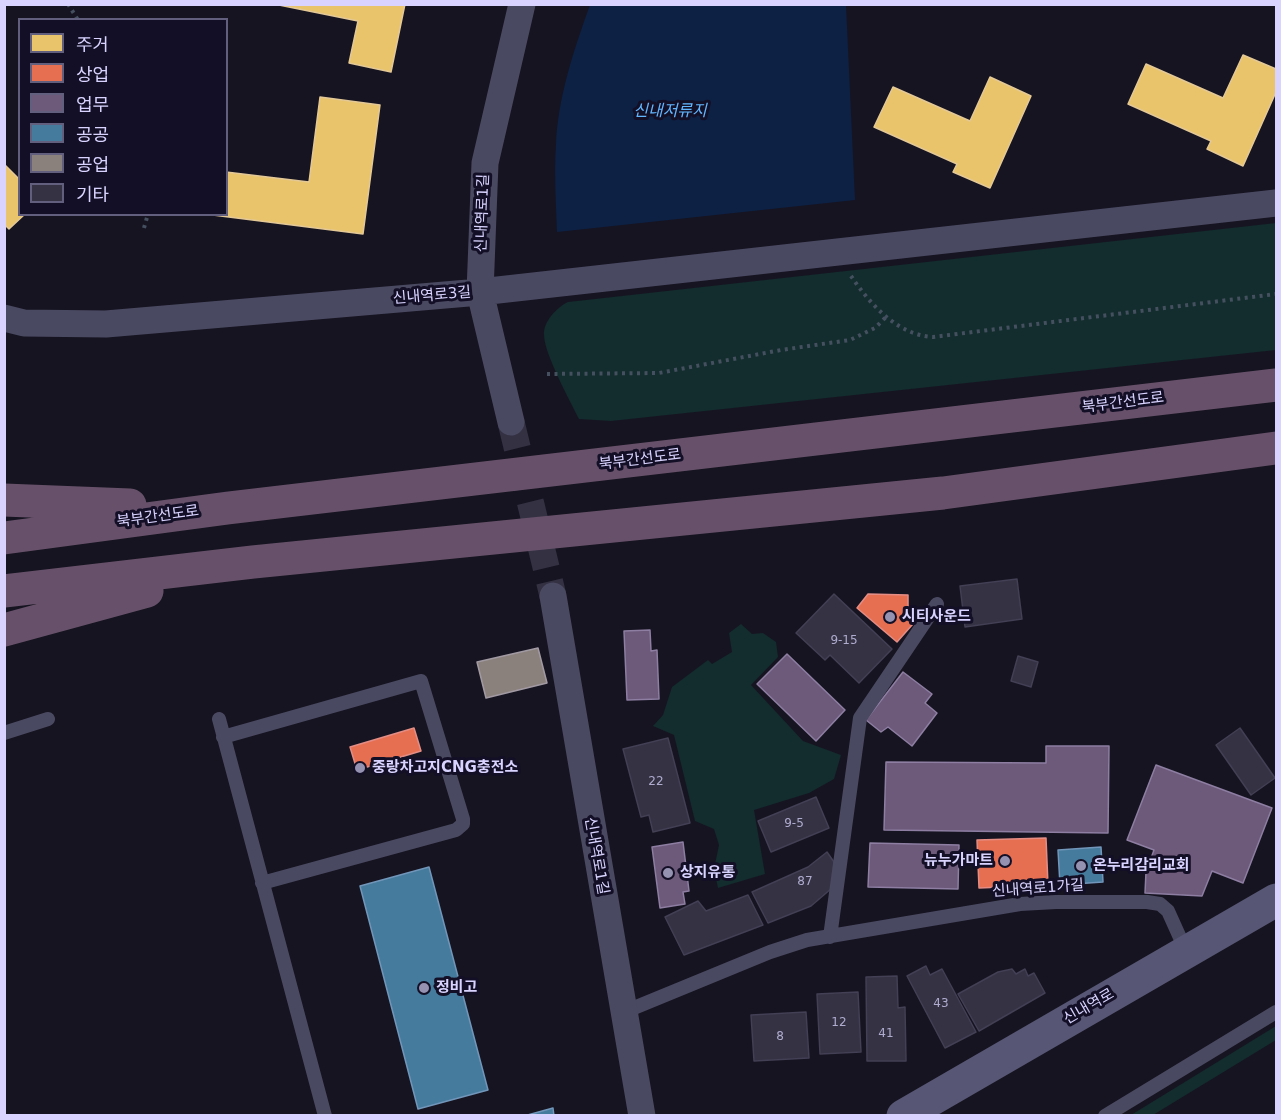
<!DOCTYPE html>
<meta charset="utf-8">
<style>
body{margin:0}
#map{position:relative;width:1281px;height:1120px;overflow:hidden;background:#161421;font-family:"DejaVu Sans","Noto Sans KR",sans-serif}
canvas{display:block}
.frame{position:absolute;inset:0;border:6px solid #d9d4ff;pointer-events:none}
.legend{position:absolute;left:18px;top:18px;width:210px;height:198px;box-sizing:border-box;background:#130f26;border:2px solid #625e7d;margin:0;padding:8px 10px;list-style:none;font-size:18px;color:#d9d4ff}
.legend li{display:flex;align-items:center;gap:12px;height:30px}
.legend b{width:30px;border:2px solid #625e7d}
</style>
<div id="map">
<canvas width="1281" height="1120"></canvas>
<div class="frame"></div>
<ul class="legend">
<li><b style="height:16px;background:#e9c46a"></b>주거</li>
<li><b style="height:16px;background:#e76f51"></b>상업</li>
<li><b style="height:16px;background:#6d597a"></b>업무</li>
<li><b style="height:16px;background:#457b9d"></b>공공</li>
<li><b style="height:16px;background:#8a817c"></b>공업</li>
<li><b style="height:16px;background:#343243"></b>기타</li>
</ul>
</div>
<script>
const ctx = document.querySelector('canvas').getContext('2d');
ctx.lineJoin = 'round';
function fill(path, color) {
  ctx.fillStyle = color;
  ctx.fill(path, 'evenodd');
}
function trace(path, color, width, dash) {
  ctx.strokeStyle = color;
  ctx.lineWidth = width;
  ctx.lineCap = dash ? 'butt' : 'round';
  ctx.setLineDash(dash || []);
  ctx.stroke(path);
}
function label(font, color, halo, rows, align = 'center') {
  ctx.font = font + ' "DejaVu Sans","Noto Sans KR",sans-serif';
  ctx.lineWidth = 6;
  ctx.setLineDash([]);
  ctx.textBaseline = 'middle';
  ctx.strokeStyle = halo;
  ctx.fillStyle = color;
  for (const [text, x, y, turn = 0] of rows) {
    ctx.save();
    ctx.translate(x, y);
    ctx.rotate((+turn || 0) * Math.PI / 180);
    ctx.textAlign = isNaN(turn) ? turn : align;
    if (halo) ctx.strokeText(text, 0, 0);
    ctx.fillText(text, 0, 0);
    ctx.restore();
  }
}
const green = new Path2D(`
 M1276,223V350L611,421L579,419C570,401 544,353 544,335C543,322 557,307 568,302Z
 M741,624L752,634L763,633L776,642L778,657L751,685L803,741L841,755L834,779L809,793L754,810L765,874L718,888L714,869L719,845L714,829L695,821L674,735L653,726L663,715L672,687L708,660L712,664L732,652L729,633Z
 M1276,1026V1040L1153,1115H1131Z`);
const water = new Path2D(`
 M590,5H846L855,200L557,232C556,203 554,173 556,144C558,97 574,49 590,5Z`);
const homes = new Path2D(`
 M274,4H405L391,72L349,63L358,21Z
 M1243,55L1276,69V92L1243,166L1207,149L1211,141L1128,104L1146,64L1223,98Z
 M990,77L1031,96L990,188L953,172L957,164L874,127L893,87L970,121Z
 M320,97L380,105L363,234L205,214H226V172L309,182Z
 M4,164L18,178L20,177V214H25L9,229L4,224Z`);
const shops = new Path2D(`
 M868,594L908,595V606L920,616L897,642L857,608Z
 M414,728L421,751L357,770L350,747Z
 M1046,838L1048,885L979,888L977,840Z`);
const offices = new Path2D(`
 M650,630L651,651L657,650L659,699L627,700L624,631Z
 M787,654L845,710L816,741L757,684Z
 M903,672L932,694L925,703L937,713L912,746L888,727L881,732L866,720Z
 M1046,746H1109L1108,833L884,830L886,762L1046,763Z
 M1156,765L1272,808L1243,883L1212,871L1202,896L1145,893L1146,872L1154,850L1127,840Z
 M683,842L689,891L683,892L685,904L660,908L652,847Z
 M870,843L959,845L958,889L868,887Z`);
const public = new Path2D(`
 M1101,847L1103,882L1060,885L1058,850Z
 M429,867L488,1090L418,1109L360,886Z
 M553,1108L554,1116H524Z`);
const industry = new Path2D(`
 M538,648L547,683L486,698L477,662Z`);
const building = new Path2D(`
 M1017,579L1022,619L965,627L960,586Z
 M834,594L892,649L859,683L830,655L825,660L796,633Z
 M1018,656L1038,662L1031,687L1011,681Z
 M1240,728L1275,778L1251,795L1216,745Z
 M668,738L690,823L653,832L649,815L641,817L623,749Z
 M816,797L829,828L771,852L758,821Z
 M827,852L834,862L832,888L811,906L768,923L752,892L808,867Z
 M748,895L763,925L684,955L665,917L698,901L706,911Z
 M926,966L930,975L942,969L976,1032L945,1048L907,976Z
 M1012,969L1016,974L1025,969L1028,976L1034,973L1045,993L979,1031L958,994L998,972Z
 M897,976L898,1008L905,1007L906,1061H867L866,977Z
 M858,992L861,1052L820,1054L817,994Z
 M806,1012L809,1058L754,1061L751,1015Z`);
const streetTunnel = new Path2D(`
 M511,422L553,596`);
const path = new Path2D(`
 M68,4L78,20
 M144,228L148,214
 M851,276C870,304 897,335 933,337L1276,294
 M547,374L659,373L781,350L850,340L875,328L886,317`);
const lane = new Path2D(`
 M219,719L325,1116
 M4,733L48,719
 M223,737L421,681L463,819V824L456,830L262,883
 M830,937L860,718L937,604
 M624,1012L770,952L807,940L1020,904L1056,902H1147L1160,904L1168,911L1186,951
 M1105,1116L1276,1012`);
const street = new Path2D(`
 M4,318L24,323L106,324L480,292L1276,203
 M511,422L480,292L485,163L522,4
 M553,596L642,1116`);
const secondary = new Path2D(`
 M903,1116L1276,900`);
const highway = new Path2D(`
 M4,500L130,505
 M4,538L228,508L1276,385
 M4,591L253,562L943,493L1276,448
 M4,630L147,591`);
const markers = [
 [890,617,6,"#9591b1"],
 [360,768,6,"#9591b1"],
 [1005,861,6,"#9591b1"],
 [1081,866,6,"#9591b1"],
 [668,873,6,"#9591b1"],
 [424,988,6,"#9591b1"]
];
const numberNames = [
 ["9-15",844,641],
 ["22",656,782],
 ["9-5",794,824],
 ["87",805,882],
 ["43",941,1004],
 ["12",839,1023],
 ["41",886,1034],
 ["8",780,1037]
];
const streetNames = [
 ["신내역로1길",483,213,-88],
 ["신내역로3길",432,296,-5],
 ["북부간선도로",1123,403,-7],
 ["북부간선도로",640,460,-7],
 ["북부간선도로",158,517,-8],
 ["신내역로1길",596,856,80],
 ["신내역로1가길",1038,889,-4],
 ["신내역로",1089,1007,-30]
];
const poiNames = [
 ["시티사운드",902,617],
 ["중랑차고지CNG충전소",372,768],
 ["뉴누가마트",993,861,"right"],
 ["온누리감리교회",1093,866],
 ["상지유통",680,873],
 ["정비고",436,988]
];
const waterNames = [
 ["신내저류지",670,112]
];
fill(green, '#132c2d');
fill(water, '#0d2144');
fill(homes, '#e9c46a');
trace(homes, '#e4c997', 1.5);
fill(shops, '#e76f51');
trace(shops, '#e38d85', 1.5);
fill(offices, '#6d597a');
trace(offices, '#8d7ea2', 1.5);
fill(public, '#457b9d');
trace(public, '#7196ba', 1.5);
fill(industry, '#8a817c');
trace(industry, '#a29aa3', 1.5);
fill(building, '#343243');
trace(building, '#433f54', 1.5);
trace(streetTunnel, '#333142', 27, [27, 14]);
trace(path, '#44505f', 4, [3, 4.5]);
trace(lane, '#4a4962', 14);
trace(street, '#4a4962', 27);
trace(secondary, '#575674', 33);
trace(highway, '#67516a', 33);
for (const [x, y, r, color] of markers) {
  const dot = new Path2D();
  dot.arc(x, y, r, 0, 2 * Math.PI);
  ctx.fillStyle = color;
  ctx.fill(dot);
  trace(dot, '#130f26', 2);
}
label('12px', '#b0acd0', null, numberNames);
label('15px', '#d9d4ff', '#130f26', streetNames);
label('bold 15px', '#d9d4ff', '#130f26', poiNames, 'left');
label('italic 16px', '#62b6ff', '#130f26', waterNames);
</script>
